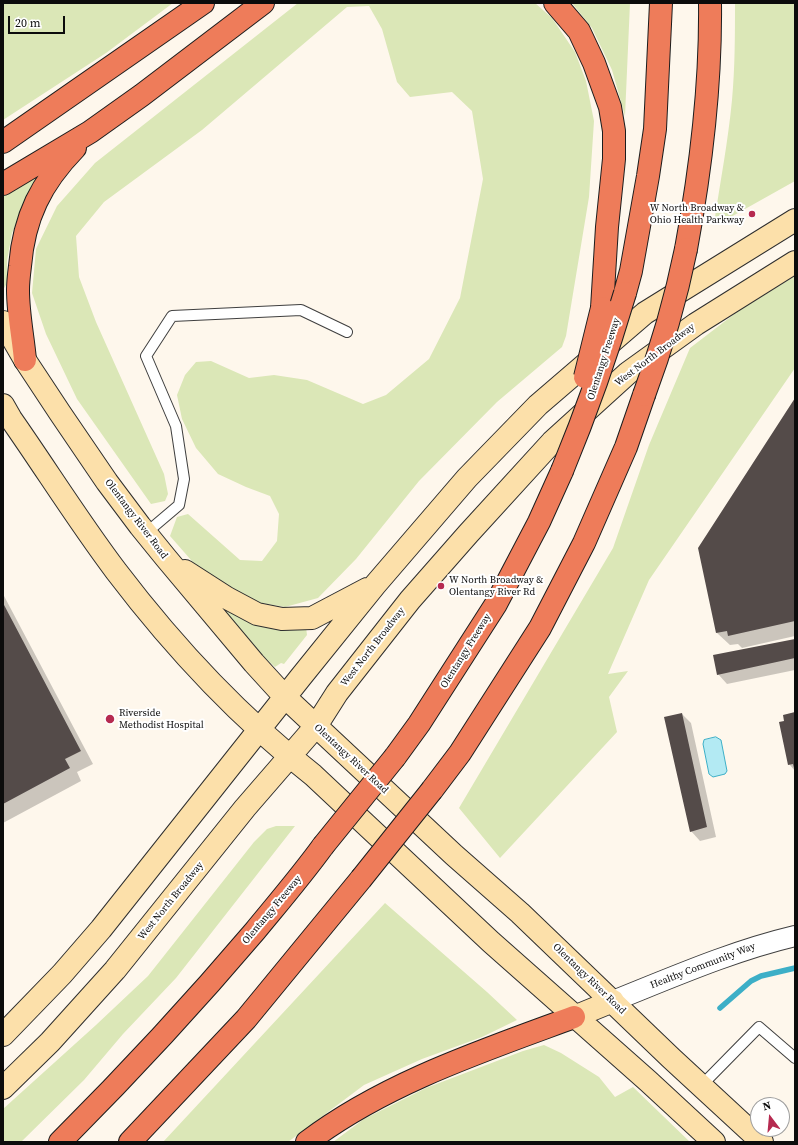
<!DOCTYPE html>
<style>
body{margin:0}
#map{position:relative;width:798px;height:1145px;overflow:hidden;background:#fef7ec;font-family:"Source Serif 4",serif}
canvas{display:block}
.frame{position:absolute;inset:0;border:4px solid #0c0c0c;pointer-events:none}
.north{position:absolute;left:750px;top:1097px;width:40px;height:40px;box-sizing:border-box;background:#fff;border:1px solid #9e9e9e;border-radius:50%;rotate:344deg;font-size:11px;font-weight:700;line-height:16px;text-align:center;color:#0c0c0c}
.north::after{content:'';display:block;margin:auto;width:14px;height:18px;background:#b62a50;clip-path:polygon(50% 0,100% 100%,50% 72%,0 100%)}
.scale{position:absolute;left:8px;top:16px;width:57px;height:18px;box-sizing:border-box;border:2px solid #0c0c0c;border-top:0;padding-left:5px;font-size:12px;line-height:14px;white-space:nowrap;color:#0c0c0c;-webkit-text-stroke:3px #fff;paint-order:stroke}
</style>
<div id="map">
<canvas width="798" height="1145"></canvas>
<div class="frame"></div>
<div class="north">N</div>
<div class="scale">20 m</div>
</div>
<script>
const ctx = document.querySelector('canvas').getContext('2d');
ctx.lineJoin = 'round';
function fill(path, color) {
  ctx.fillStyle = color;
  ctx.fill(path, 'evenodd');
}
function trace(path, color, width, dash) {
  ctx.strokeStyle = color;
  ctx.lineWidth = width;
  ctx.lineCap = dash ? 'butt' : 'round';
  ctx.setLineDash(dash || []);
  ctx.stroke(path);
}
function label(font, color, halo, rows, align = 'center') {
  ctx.font = font + ' "Source Serif 4",serif';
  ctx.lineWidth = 4;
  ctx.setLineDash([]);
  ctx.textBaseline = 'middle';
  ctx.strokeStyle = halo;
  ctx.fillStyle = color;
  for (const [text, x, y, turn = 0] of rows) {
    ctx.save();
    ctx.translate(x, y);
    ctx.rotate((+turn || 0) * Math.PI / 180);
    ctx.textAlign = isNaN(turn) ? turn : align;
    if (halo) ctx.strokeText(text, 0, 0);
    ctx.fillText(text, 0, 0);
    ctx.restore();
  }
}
const green = new Path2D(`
 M3,3H173L106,53L3,120Z
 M298,3H535L552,18L575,52L586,81L594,121L589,197L566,336L562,347L497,402L419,481L356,559L318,598L285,607L255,602L198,568L170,536L177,517L188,514L240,560L262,561L277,541L279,514L270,496L246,487L218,474L196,448L182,419L177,395L185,375L196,362L211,361L249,378L274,375L307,380L363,404L386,395L429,359L460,298L483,179L472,111L452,92L410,97L397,82L382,29L369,6L347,7L202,130L104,202L76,236L79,277L96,322L164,474L168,494L165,501L151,504L77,399L46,334L32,293L36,249L57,206L95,163Z
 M572,3H630L625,116L612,70L592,28Z
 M735,3H795V181L729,218L714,224C720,183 728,142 732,100C735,68 735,35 735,3Z
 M41,174L30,192L12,233L7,261V283L3,290V196Z
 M795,276V368L649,580L608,674L628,671L609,697L617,732L500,858L459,808L613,548L649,445L690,348L737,312Z
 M217,603L306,627L307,635L284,664L281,663L275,667L255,649Z
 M276,826H295L176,978L123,1034L84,1080L21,1142H3V1109L96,1025L148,976L254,842L267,829Z
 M385,903L487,992L517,1020L482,1037L422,1059L364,1085L288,1142H163Z
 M544,1045L561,1053L599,1077L615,1097L633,1087L690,1142H333L364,1119L426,1088L523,1051Z`);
const water = new Path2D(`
 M716,737L721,740L727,771L725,774L713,777L709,774L703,744L704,740Z`);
const shadow = new Path2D(`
 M795,400V636L742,648L738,644L730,645L717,633Z
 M3,594L93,764L77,772L81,781L3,823Z
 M795,640V670L727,684L718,674Z
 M795,713V771L789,764L785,722Z
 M682,714L691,723L716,837L700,841L691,831Z`);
const stream = new Path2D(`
 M720,1008L751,981L761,976L795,968`);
const building = new Path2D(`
 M795,398V621L728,636L727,631L716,633L698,548Z
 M3,603L81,751L65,759L70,768L3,804Z
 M795,639V658L717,675L713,655Z
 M795,712V768H794L793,764L788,765L779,722L784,721L783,715Z
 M682,713L707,827L690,832L664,717Z`);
const lane = new Path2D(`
 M146,533L179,505L184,479L176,426L146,356L172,316L301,310L347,332
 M701,1086L759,1027L795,1058`);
const street = new Path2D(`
 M613,1001C673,977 732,951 795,936`);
const secondary = new Path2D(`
 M3,322L25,360L60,413L107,482L140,526L166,558L254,663L285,697L454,855L520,913L671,1058L762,1142
 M3,405L11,419C46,469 79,522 116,571C173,646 239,717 313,775L491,942L648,1081L714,1142
 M185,571L227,598L257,614L282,619L312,618L367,589
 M574,1017L613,1001
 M3,1035L62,974L101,929L300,678L375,585L467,478L538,405L645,313L795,220
 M3,1088L50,1042L115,970L245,808L316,726L337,693L410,600L468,534L552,442L628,373L696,324L795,262`);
const highway = new Path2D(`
 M555,3L579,31L594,63L610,107L614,131V159L607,227L602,308
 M3,142L203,3
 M3,184L90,132L142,95L263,3
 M686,249C701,168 711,85 710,3
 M625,293L631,271L648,176L655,129L661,3
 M25,360C23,337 18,314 18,290C18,283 19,274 20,266C24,217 41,183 75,148
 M395,757L419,724L496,604L539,522L562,471
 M432,790L460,753L540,628L584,543L626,447L644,395
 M60,1142C128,1074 193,1004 255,931C278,903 302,875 323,846
 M130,1142L246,1019L361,879
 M307,1142C385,1083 482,1051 574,1017`);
const highwayBridge = new Path2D(`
 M585,377L602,308
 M644,395C662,347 676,298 686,249
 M562,471C586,413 607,354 625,293
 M323,846L395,757
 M361,879L432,790`);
const markers = [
 [752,214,4,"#b62a50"],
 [441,586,4,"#b62a50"],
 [110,719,5,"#b62a50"]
];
const poiNames = [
 ["W North Broadway &",744,208,"right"],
 ["Ohio Health Parkway",744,220,"right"],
 ["W North Broadway &",449,580],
 ["Olentangy River Rd",449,592],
 ["Riverside",119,713],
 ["Methodist Hospital",119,725]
];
const streetNames = [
 ["West North Broadway",655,355,-37],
 ["Olentangy Freeway",604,359,-72],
 ["Olentangy River Road",136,519,53],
 ["West North Broadway",373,647,-52],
 ["Olentangy Freeway",466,651,-58],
 ["Olentangy River Road",351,759,43],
 ["West North Broadway",171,901,-51],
 ["Olentangy Freeway",272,910,-50],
 ["Healthy Community Way",703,966,-21],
 ["Olentangy River Road",589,979,44]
];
fill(green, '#dbe7b7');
fill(water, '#b3eaf3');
trace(water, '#3dafc7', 1);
fill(shadow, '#0003');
trace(stream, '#3dafc7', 5.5);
fill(building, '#544b49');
trace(lane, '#3f3f3f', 12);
trace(street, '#3f3f3f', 22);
trace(secondary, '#2e2e2e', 24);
trace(highway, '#1d1d1d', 24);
trace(lane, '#fff', 10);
trace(street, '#fff', 20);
trace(secondary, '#fce0aa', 22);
trace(highway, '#ee7c5a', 22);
trace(highwayBridge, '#1d1d1d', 24, []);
trace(highwayBridge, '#ee7c5a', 22);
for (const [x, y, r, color] of markers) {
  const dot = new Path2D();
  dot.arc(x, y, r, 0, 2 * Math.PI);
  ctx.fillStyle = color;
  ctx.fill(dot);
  trace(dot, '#fff', 1.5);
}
label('10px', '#0c0c0c', '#fff', poiNames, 'left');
label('10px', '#0c0c0c', '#fff', streetNames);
</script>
